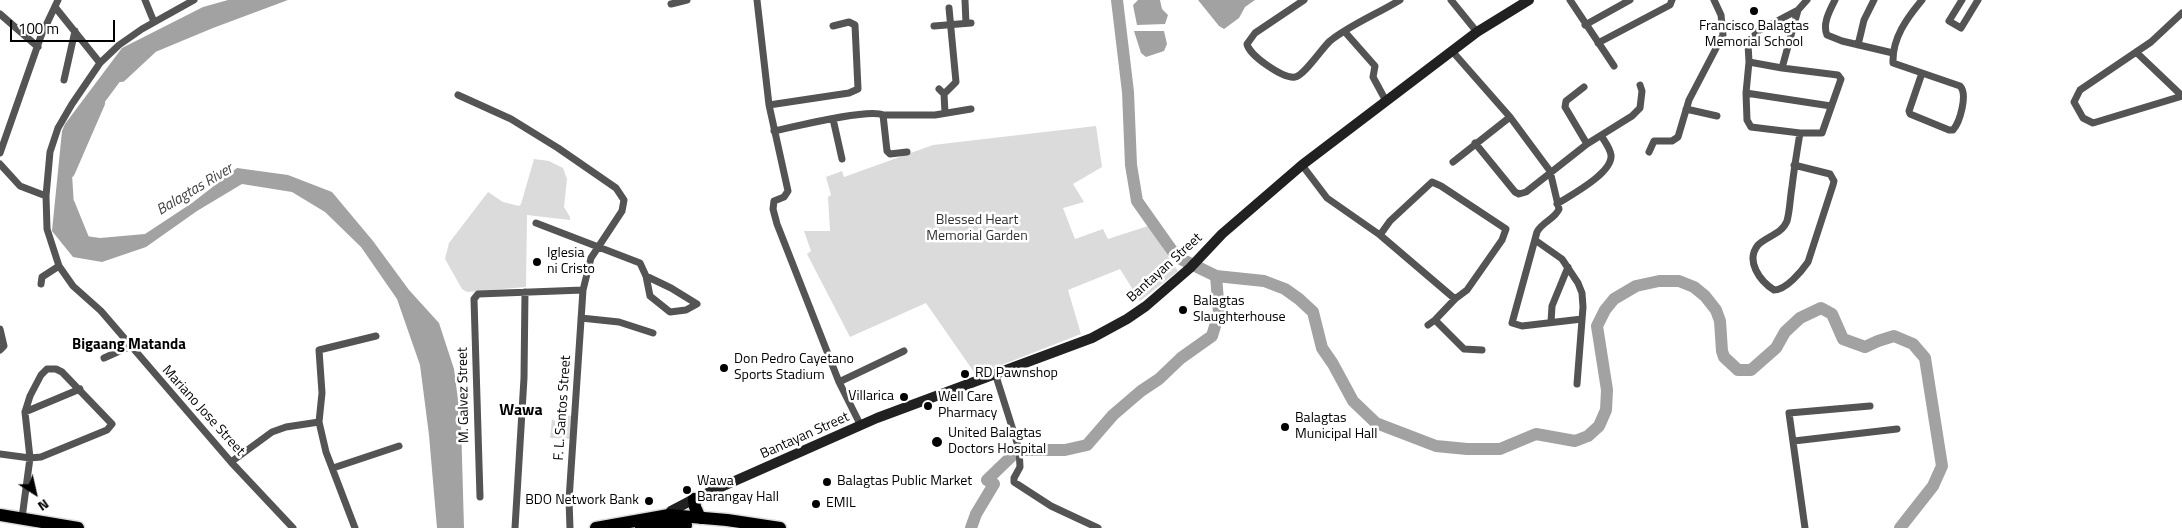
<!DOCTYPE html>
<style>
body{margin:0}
#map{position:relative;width:2182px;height:528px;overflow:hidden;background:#fff;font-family:"Titillium Web",sans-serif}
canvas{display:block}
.north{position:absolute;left:10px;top:468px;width:50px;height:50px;-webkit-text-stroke:4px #fff;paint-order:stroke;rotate:145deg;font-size:14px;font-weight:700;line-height:20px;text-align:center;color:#000}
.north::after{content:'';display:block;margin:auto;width:18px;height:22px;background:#000;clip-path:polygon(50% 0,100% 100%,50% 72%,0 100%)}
.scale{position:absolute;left:10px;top:20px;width:105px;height:22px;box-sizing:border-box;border:2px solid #000;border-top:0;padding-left:6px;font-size:15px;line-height:18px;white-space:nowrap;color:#000;-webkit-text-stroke:4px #fff;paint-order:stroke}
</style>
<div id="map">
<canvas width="2182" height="528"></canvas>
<div class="north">N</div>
<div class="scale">100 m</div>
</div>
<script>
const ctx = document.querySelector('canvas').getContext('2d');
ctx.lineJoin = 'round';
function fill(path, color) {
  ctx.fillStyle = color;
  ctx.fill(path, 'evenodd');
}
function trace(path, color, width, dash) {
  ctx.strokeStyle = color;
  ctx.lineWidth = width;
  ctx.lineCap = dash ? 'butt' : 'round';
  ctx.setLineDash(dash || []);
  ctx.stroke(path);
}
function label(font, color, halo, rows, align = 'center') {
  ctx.font = font + ' "Titillium Web",sans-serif';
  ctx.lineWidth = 5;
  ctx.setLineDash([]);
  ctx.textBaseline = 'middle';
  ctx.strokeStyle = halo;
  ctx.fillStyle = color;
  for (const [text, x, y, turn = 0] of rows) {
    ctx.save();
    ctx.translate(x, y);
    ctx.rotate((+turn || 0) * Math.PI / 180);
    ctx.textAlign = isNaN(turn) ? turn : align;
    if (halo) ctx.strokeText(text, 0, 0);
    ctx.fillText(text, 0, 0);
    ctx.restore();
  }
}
const green = new Path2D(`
 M1096,126L1102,167L1073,184L1084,202L1063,208L1075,239L1103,229L1108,239L1148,226L1178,271L1140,301L1120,269L1068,290L1081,334L976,375L926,303L850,337L807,254L811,251L804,231H830L828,197L831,195L826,177L842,171L844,177L933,145Z
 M534,159L549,161L563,168L567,179L564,207L570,217V220L527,215L526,287L467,292L462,289L445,259L449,243L488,192L503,202L519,206L521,204Z
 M566,415L572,416L571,439L550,438L552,419L555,421V429L561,430L562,421H565Z`);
const water = new Path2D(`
 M228,0H288L213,28L136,60L81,134L72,174L75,222L86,236L100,238L145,234L192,203L237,168L288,175L332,192L373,241L409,290L439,323L454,369L461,423L464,528H437L429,435L420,365L397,299L361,247L325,212L292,192L242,184L197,211L146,247L102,262L73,257L52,231L62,131L65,124L122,48L203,7Z
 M1138,0H1160L1162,9L1168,15L1165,24L1137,25L1133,5Z
 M1198,0H1255L1245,7L1239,18L1224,29L1219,26Z
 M1134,31H1164L1167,44L1164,51L1146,57L1141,53Z`);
const river = new Path2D(`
 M1117,0L1128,92L1131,165L1137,201L1173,252L1181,259L1216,276L1264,281L1285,289L1299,299L1313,312L1322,348L1333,364L1353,401L1376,423L1436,446L1467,449H1500L1536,434L1575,441L1588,436L1599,426L1606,410L1607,390L1597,326L1605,310L1614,299L1636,286L1659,281H1679L1694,287L1705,296L1716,310L1720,321L1722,351L1724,357L1738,370H1751L1776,348L1785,332L1800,318L1821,308L1832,314L1843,339L1865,347L1878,341L1894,336L1913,344L1925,358L1927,371L1942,466L1933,486L1900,528
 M121,76L150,49
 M69,172L99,103
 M69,204L84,241
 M971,528L976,514L994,484L987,480L1018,450H1065L1087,445L1113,415L1141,391L1159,379L1181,358L1212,336L1219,313L1216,276`);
const street = new Path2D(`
 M145,0L154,22
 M194,0L142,29L119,45L100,63L72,104L58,128L50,152L46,196L47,229L59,266L73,286L101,311L231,462L293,528
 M757,0L769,105L788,191L784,197L774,201L773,209L777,224L839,382L861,426
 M965,0L966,23
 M1304,0L1255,33L1247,44C1249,55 1283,79 1295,77C1304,76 1322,48 1330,41C1350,25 1377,14 1400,0
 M1451,0L1477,32
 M1570,0L1614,66
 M1835,0C1830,10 1822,24 1827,35L1842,41L1893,53
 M1922,0C1907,18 1892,38 1893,63L1960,86C1968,94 1960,122 1953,130H1949L1910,114L1909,111L1922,73
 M1962,0L1949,21L1961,28L1978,0
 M671,4L687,0
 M55,7L100,63
 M2182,13L2151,42L2080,90L2074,102L2083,118L2093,123L2182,96
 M0,14L38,47
 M1585,25L1630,0
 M934,26L971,23
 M1345,32L1375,66L1373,77L1386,101
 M1598,43L1670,5L1672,0
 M1858,45L1864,20L1874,0
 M1452,51L1510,117L1550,171L1559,209C1555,219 1542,222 1537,232L1512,323L1522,326L1582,319
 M2136,52L2181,95
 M1749,62L1782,68L1838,75L1841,79L1822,133H1800L1751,127L1747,120L1746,93L1749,62L1748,44L1758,31L1798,10L1807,0
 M1782,68L1798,10
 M64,80L75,31
 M1584,87L1566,101L1565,107L1587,144
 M939,89L944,94L945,113
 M1746,93L1831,106
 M944,94L956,82L949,8
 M458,95L511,119L558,148L616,188L624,200L622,211L591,258L583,290L569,500L570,528
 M769,105L849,93L858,89L855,25L849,22L833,26
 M1686,109L1717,116
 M883,115L887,151L890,154L907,152
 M833,119L842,159
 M774,131C793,127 869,108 883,115H935L971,109
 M1475,143L1515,192L1519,194L1526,192L1587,144L1632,116L1640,108L1642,91L1640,85
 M1649,152L1654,141H1672L1678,137L1689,100L1723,35L1721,15L1714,0
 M0,153L41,36L58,0
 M1453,162L1510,117
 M0,164L20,186L46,196
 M1302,165L1327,198L1380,235L1455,299
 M1794,165L1830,174L1834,181L1833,185L1808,262C1801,272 1786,290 1774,290C1760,281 1745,261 1758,245C1767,236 1782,234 1787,221C1790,210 1790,198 1792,187C1794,169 1797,151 1800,133
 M1557,204C1571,195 1613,173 1611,155C1610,148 1605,142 1602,137
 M536,223L640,263L646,276L650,296L670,312L686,310L697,304L671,288L646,276
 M1380,235L1390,221L1432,182L1441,186L1506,229L1502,240L1467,290L1455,299L1435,320L1428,325
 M1535,240L1562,259L1578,283L1582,293L1583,307L1577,384
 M41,284L42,277L59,266
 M581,318L619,322L653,333
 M1435,320L1464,349L1482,350
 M1551,322L1552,306L1568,267
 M0,329L4,346L0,350
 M104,358L131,346
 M995,373L1019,449L1020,467L1014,478V482L1051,506L1098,528
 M839,382L904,351
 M25,412L80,389
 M1794,441L1897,429
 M0,454L30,458L41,457L107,430L112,424L62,372L56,369H47L41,375L30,396L25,412L30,458L22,518
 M231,462L272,432L286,427L319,422
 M333,468L399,446
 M480,497L474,299L478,294L583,290
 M355,528L326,452L319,422L322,393L319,350L376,336
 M515,528L524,378L525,292
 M1805,528L1789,413L1870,406`);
const secondary = new Path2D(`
 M669,519V515L671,511L694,499L877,418L1092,338L1127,319L1146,306L1190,268L1222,234L1302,165L1477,32L1529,0`);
const highway = new Path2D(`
 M694,499L695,507L700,518
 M0,515L78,528
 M596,528L669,515L727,520L780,528
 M641,528L670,524L686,525`);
const markers = [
 [1754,11,5,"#000"],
 [537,262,5,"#000"],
 [1183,310,5,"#000"],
 [724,368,5,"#000"],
 [965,374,5,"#000"],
 [904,397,5,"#000"],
 [928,406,5,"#000"],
 [1285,427,5,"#000"],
 [937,442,6,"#000"],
 [827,482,5,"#000"],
 [687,490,5,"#000"],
 [649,501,5,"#000"],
 [816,504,5,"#000"]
];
const poiNames = [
 ["Francisco Balagtas",1754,27,"center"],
 ["Memorial School",1754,43,"center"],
 ["Iglesia",547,254],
 ["ni Cristo",547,270],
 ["Balagtas",1193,302],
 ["Slaughterhouse",1193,318],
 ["Don Pedro Cayetano",734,360],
 ["Sports Stadium",734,376],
 ["RD Pawnshop",975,374],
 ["Villarica",894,397,"right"],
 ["Well Care",938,398],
 ["Pharmacy",938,414],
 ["Balagtas",1295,419],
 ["Municipal Hall",1295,435],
 ["United Balagtas",948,434],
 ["Doctors Hospital",948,450],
 ["Wawa",697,482],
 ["Barangay Hall",697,498],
 ["Balagtas Public Market",837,482],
 ["BDO Network Bank",639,501,"right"],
 ["EMIL",826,504]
];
const parkNames = [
 ["Blessed Heart",977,221],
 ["Memorial Garden",977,237]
];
const streetNames = [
 ["Bantayan Street",1165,268,-42],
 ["M. Galvez Street",464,395,-91],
 ["F. L. Santos Street",563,408,-86],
 ["Mariano Jose Street",203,411,48],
 ["Bantayan Street",805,436,-24]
];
const waterNames = [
 ["Balagtas River",195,190,-31]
];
const neighbourhoodNames = [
 ["Bigaang Matanda",129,345]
];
const quarterNames = [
 ["Wawa",521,411]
];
fill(green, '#dbdbdb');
fill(water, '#a2a2a2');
trace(river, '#a2a2a2', 12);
trace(highway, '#dbdbdb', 15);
trace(street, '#545454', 7);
trace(secondary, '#212121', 10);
trace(highway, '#000', 12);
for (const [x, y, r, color] of markers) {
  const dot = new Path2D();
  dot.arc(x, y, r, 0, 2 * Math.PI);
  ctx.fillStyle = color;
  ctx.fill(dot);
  trace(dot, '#fff', 2);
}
label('14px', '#000', '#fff', poiNames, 'left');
label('14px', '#323232', '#fff', parkNames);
label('14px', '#000', '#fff', streetNames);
label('italic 15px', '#434343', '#fff', waterNames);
label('bold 15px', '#000', '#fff', neighbourhoodNames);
label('bold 16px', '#000', '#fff', quarterNames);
</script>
